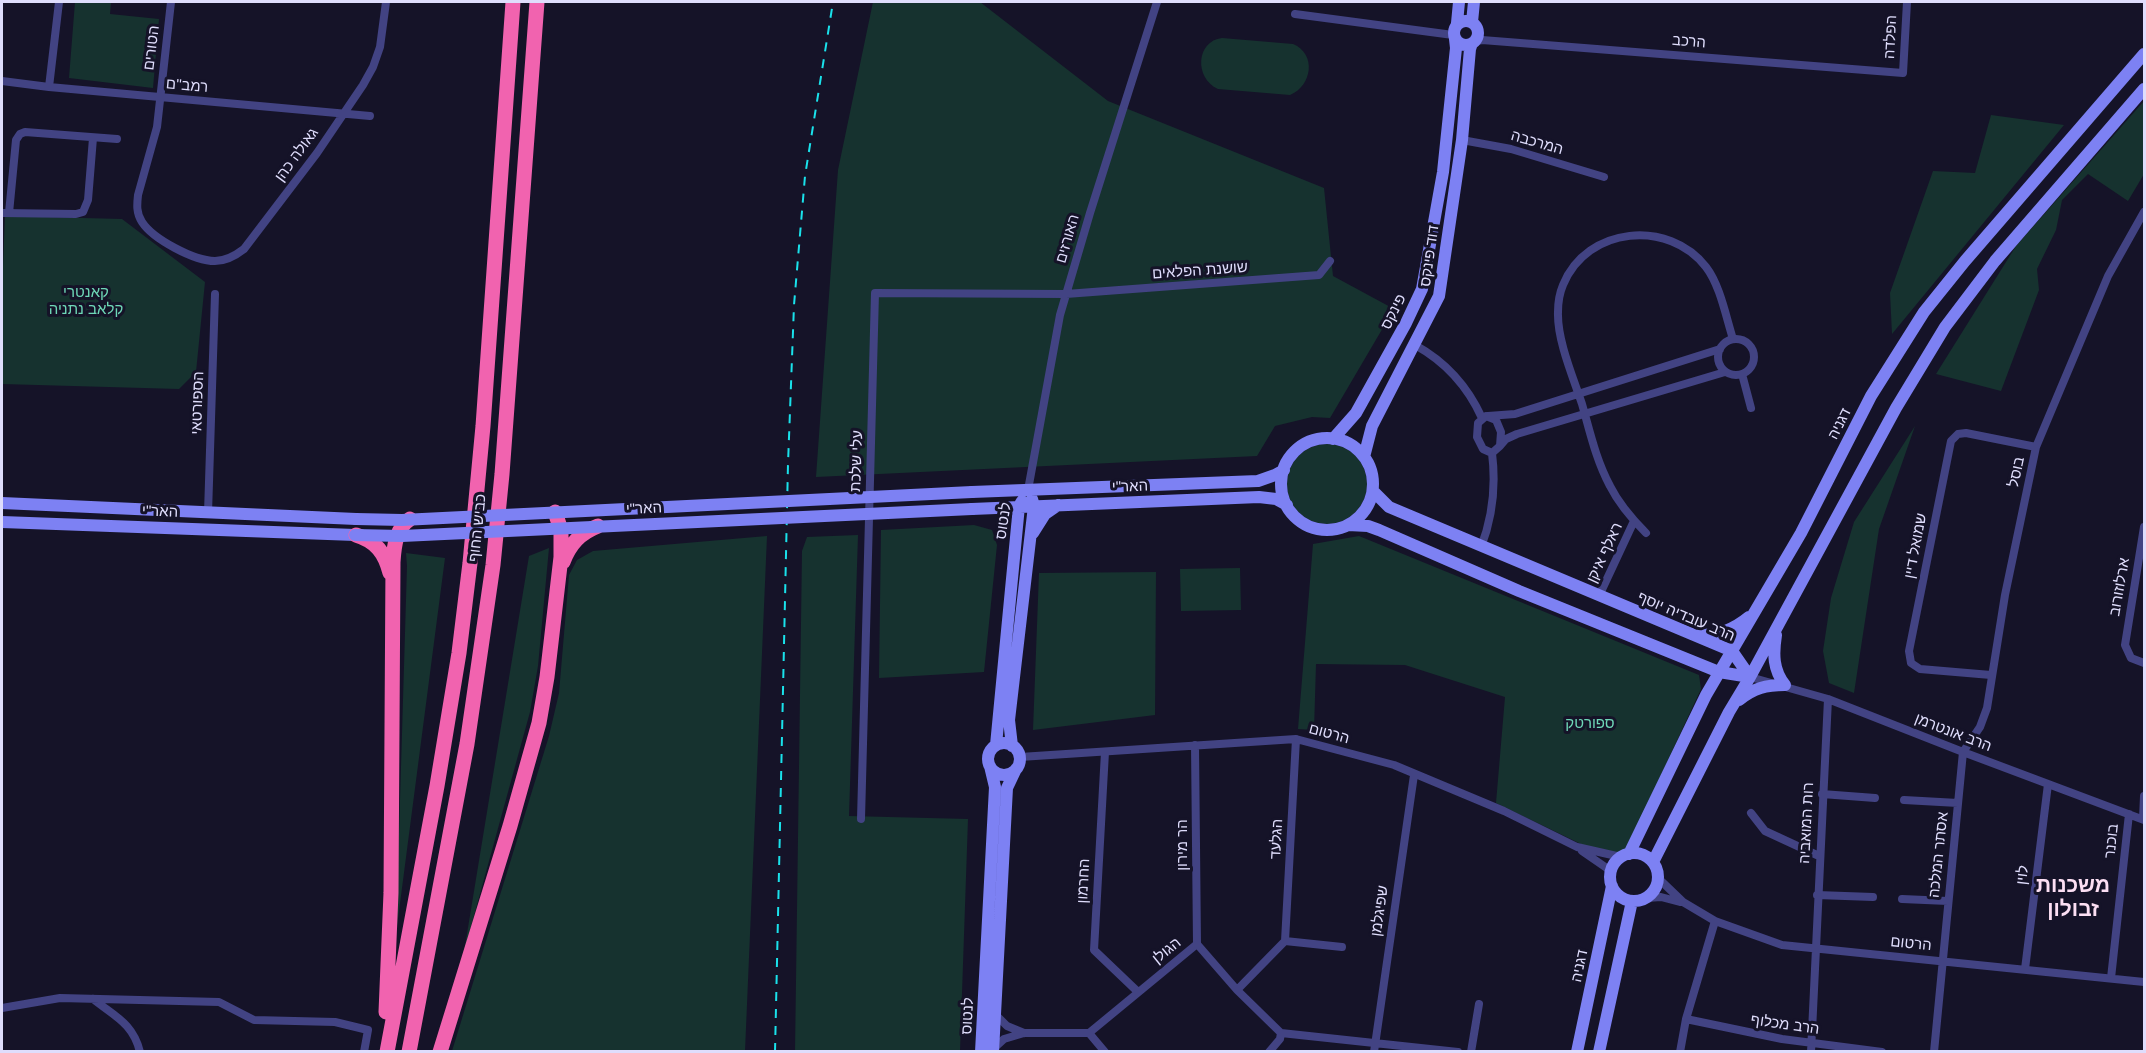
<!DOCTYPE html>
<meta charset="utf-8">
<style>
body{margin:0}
#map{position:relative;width:2146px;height:1053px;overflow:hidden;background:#151328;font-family:Helvetica,sans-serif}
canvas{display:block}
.frame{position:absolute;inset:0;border:3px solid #dfddfc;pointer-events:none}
</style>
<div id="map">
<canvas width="2146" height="1053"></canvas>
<div class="frame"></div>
</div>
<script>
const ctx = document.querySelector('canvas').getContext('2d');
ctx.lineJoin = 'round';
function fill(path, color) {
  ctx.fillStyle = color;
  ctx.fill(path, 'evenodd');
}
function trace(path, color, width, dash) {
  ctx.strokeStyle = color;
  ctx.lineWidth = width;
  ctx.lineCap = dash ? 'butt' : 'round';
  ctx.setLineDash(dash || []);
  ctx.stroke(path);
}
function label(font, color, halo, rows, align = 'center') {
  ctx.font = font + ' Helvetica,"Noto Sans Hebrew",sans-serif';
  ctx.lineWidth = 6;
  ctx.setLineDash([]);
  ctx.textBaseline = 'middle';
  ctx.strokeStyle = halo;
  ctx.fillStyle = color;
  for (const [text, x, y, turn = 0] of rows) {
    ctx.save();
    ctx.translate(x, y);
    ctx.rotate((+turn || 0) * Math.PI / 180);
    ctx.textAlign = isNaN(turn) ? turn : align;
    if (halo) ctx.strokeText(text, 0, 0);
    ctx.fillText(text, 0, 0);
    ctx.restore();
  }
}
const green = new Path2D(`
 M75,2H111L110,14L159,19L153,88L69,78Z
 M873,2H980L1108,101L1324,188L1333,276L1394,309L1330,418L1312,417L1275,426L1257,456L816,477L838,170Z
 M1222,38L1293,44C1317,54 1312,86 1290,95L1218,89C1194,78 1196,41 1222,38Z
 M2144,101V174L2128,201L2088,174L2062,200L2056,230L2037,269L2039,290L2001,391L1936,374L2016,246Z
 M1991,115L2064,125L1892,334L1890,293L1933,171L1975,173Z
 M5,216L122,219L205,282L196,372L179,389L2,384V291Z
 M1915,426L1879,529L1854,693L1829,683L1823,651L1831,598L1854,522Z
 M1287 484a40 40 0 1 1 80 0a40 40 0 1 1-80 0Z
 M974,525L992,530L997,545L984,672L879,678L881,530Z
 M858,535L849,816L968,819L960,1051L795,1052L802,551L807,537Z
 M767,536L745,1051H452L549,736L559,693L569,575L577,560L593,551Z
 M1359,536L1699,675L1701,689L1627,848L1608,857L1496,803L1505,697L1405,665L1316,664L1314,730L1298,729L1313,544Z
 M549,548L538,666L530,712L464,952L529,556Z
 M406,553L445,558L396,934L407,566Z
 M1240,568L1241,610L1181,611L1180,569Z
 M1156,572L1155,715L1033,730L1039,573Z`);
const street = new Path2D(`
 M171,2L157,127L138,195C137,204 136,213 142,222C153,239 194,261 215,261C226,261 235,256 244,249L317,153L363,85L373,67L380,47L386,2
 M1295,14L1453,35
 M1473,42L1482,40L1903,73L1907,2
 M2,81L49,87L370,116
 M49,87L59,2
 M1462,140L1511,149L1604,177
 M2,213L76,214L83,212L88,200L93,138
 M9,213L16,140L20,134L25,132L117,139
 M1718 357a18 18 0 1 1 36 0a18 18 0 1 1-36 0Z
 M1415,345C1446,362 1467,385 1482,418
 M1742,374L1751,408
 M1486,416L1496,420L1501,432L1500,446L1492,453L1483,449L1477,437L1478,423Z
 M1488,416L1515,414L1720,349
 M1500,446L1506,439L1517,434L1725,372
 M1028,490L1060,315L1090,213L1157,2
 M208,513L215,294
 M2144,527L2125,645L2131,658L2144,663
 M1646,533C1632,519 1619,504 1610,486C1596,460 1590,432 1582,404C1573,377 1557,340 1558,312C1558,304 1560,292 1563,285C1587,226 1669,219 1706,267C1720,285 1726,317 1733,339
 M1481,547C1493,516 1496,485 1492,453
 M1599,596L1634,521
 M1991,675L1920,669L1911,663L1909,651L1951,441L1958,434L1966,433L2036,447
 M1750,677L1828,699L1963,752L2144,820
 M1195,745L1197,944
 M1105,752L1094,950L1138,992
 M1020,757L1296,739L1394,765L1504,811L1577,847L1621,857
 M1822,794L1875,798
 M1904,800L1958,803
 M1751,813L1765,831L1819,856
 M861,819L875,293L1066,294L1319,275L1330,261
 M2143,819L2144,796
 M1582,851L1611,871
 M1658,878L1683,902L1715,921L1782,945L2144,982
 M1817,895L1873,897
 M1647,898L1661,897L1680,902
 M1902,899L1948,901
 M1285,941L1342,947
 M2025,969L2048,784
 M2111,978L2129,814
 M1237,990L1285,941L1296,739
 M93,999C114,1016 133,1023 140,1052
 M2,1008L60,998L219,1002L254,1020L335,1022L368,1030L364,1052
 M995,1014L1007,1026L1024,1033
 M1686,1019L1782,1039L1882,1052
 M1089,1033L1105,1052
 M1281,1033L1458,1052
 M993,1049L1004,1039L1024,1033H1089L1197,944L1237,990L1281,1033L1280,1039L1269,1052
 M1374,1052L1414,775
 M1471,1052L1479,1004
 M1680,1052L1686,1019L1715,921
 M1811,1052L1828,699
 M1934,1052L1963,752L1980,727L1987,708L2005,595L2036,447L2108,276L2144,212`);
const secondary = new Path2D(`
 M1454 33a12 12 0 1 1 24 0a12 12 0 1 1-24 0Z
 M1472,22L1474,2
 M1457,23L1459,2
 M1281 484a46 46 0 1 1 92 0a46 46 0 1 1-92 0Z
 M1333,439L1356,413L1406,323L1422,289L1443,172L1456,48L1455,39
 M1364,457L1372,426L1439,296L1462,140L1470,49L1472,43
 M1373,491L1389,507L1732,651L1750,677
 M972,492L1258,481L1275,475L1284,470
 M2,503L356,519
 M972,509L1259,497L1276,499L1287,505
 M2,522L355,535
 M1348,525L1368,526L1379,530L1519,591L1719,672L1750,677
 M1033,533L1045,514L1058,505
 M1699,635C1719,635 1733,630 1749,617
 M1776,635C1773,654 1773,670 1785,685
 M1739,700C1754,688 1766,685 1785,685
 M988 759a16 16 0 1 1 32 0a16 16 0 1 1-32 0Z
 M996,745L1019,506L1022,501
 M1012,746L1009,720L1034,506L1032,499
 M1610 877a24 24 0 1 1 48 0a24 24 0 1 1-48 0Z
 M1629,854L1706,695L1801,533L1871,396L1924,312L1965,261L2144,54
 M1653,862L1729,712L1750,677L1896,408L1945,327L1995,261L2144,89
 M981,1052L995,787L990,766
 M993,1052L1007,788L1016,769
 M1577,1052L1612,886
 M1599,1052L1632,901`);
const highway = new Path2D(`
 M356,535C376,541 385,553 390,573
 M563,562C570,544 580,533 598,526
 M386,1012L391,893L393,562C394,546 396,528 410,519
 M387,1052L437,786L459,653L470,563L483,426L513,2
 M409,1052L467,744L493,565L502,474L537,2
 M440,1052L510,826L539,723L547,677L561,557V530L555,512`);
const rail = new Path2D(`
 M775,1052L788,464L794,305L805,176L833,2`);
const secondaryBridge = new Path2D(`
 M356,519L402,520L972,492
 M355,535L402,536L972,509`);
const streetNames = [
 ["הפלדה",1891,37,-87],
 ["הרכב",1689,42,5],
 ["הטורים",152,48,-83],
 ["רמב\"ם",187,86,5],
 ["המרכבה",1537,143,16],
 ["גאולה כהן",297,155,-54],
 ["האורזים",1068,239,-74],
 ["דוד פינקס",1430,256,-82],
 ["שושנת הפלאים",1200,271,-4],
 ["פינקס",1394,312,-63],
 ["הספורטאי",198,403,-88],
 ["דגניה",1840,424,-63],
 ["עלי שלכת",857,461,-88],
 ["בוסל",2017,472,-78],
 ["האר\"י",1130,487,-2],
 ["האר\"י",644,509,-3],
 ["האר\"י",160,512,2],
 ["לנטוס",1004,521,-81],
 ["כביש החוף",478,528,-84],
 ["שמואל דיין",1916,546,-79],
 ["ראלף איקן",1605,553,-65],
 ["ארלוזורוב",2120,587,-80],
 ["הרב עובדיה יוסף",1686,617,23],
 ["הרב אונטרמן",1953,733,21],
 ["הרטום",1329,734,15],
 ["רות המואביה",1807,823,-87],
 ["הגלעד",1277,839,-87],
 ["בוכנר",2112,841,-84],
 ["הר מירון",1183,845,-90],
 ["אסתר המלכה",1939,855,-84],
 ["לוין",2023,875,-83],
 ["החרמון",1084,881,-87],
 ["שפיגלמן",1380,911,-82],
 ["הרטום",1911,944,6],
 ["הגולן",1167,951,-39],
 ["דגניה",1580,966,-78],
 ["לנטוס",968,1016,-87],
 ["הרב מכלוף",1785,1025,8]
];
const parkNames = [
 ["קאנטרי",86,293],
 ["קלאב נתניה",86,310],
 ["ספורטק",1590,724]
];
const districtNames = [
 ["משכנות",2073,886],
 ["זבולון",2073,910]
];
fill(green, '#16322f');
trace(street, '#424383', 8);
trace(secondary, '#7d81f3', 12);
trace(highway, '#f163af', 15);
trace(rail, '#1ae2eb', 2, [9, 8]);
trace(secondaryBridge, '#7d81f3', 12);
label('15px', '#dfddfc', '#151328', streetNames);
label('15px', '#6ed7b7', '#151328', parkNames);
label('bold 21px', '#fcdff3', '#151328', districtNames);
</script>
